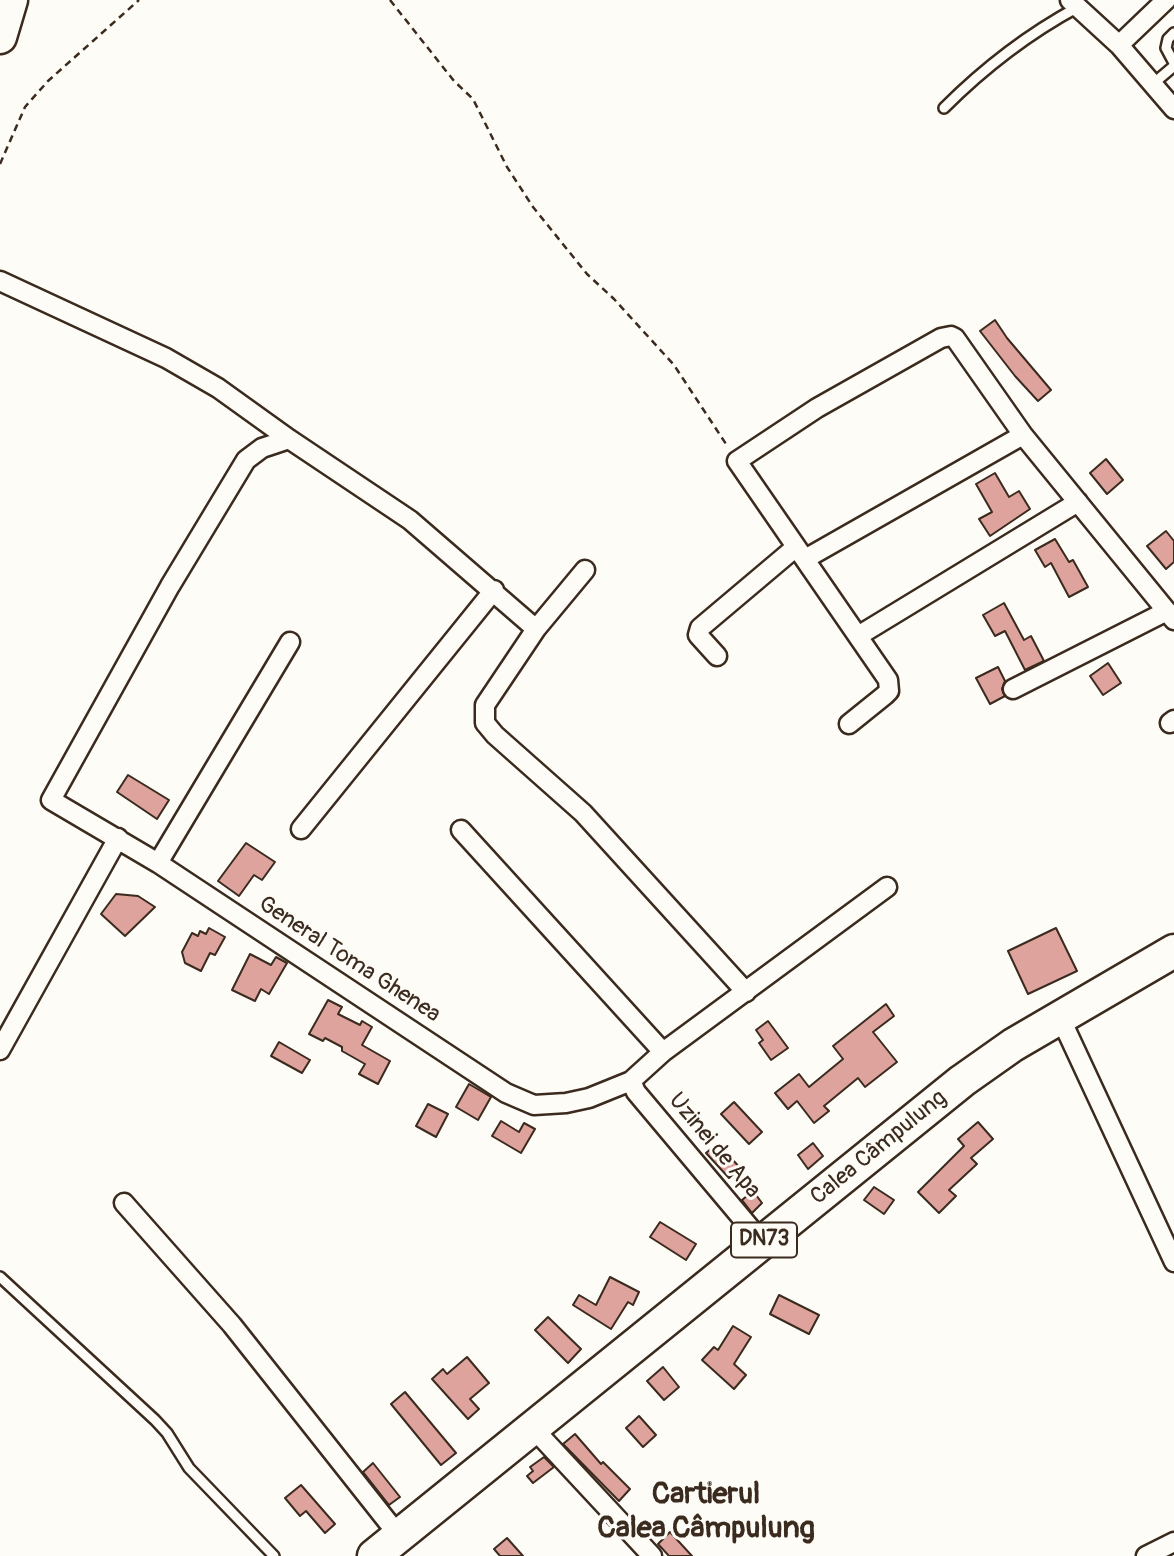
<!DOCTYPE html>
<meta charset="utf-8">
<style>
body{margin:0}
canvas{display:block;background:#fdfcf7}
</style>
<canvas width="1174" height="1556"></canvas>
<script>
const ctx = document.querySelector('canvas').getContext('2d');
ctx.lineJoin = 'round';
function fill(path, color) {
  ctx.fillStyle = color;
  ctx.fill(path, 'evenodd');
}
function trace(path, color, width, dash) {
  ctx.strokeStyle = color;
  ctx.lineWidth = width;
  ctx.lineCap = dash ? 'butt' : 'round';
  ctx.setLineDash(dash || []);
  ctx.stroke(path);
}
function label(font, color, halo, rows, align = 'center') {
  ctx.font = font + ' Pangolin,sans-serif';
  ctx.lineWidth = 6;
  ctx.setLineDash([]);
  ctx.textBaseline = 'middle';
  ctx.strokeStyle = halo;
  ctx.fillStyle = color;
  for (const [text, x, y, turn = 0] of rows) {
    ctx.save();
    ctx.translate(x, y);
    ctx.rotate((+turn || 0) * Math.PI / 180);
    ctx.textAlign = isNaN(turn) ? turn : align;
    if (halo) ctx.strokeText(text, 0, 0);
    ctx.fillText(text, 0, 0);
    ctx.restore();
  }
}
const building = new Path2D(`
 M995,320L1007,338L1051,390L1038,401L1015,376L980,331Z
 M1106,459L1123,480L1107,494L1090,473Z
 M995,473L1009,497L1019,491L1030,509L990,536L979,519L992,512L976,484Z
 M1166,531L1174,541V562L1166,569L1147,546Z
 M1055,539L1069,562L1073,560L1088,587L1069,597L1051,563L1045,567L1035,550Z
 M1004,603L1024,640L1031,636L1044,661L1025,670L1005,631L995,636L983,615Z
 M1108,663L1121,683L1103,695L1090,676Z
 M998,667L1005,681L1002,689L1005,696L990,704L976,678Z
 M128,775L169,800L157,819L117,792Z
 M246,843L275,862L262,880L254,875L239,896L218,881Z
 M116,894L138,896L155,907L125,936L101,914Z
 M209,928L225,937L215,955L210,953L201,971L185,963L182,952L192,933L198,936L200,931L206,934Z
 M1056,928L1077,971L1028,994L1008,951Z
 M250,954L271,965L276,957L287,963L269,994L261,989L255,1001L232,990Z
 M328,1000L342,1007L338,1014L360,1025L362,1021L372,1027L362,1045L390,1061L378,1084L359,1074L365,1064L342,1051V1047L325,1038L323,1041L309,1034Z
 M886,1004L894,1016L873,1032L897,1062L865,1087L858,1078L824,1106L829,1111L814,1123L797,1101L788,1109L775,1093L799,1074L809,1087L843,1059L833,1046Z
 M768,1021L788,1048L771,1060L759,1043L763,1040L756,1030Z
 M279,1042L310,1060L302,1073L271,1056Z
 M469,1084L491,1097L478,1120L456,1107Z
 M734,1102L762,1132L749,1144L721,1114Z
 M428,1104L448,1114L436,1137L416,1126Z
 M501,1121L519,1132L524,1123L535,1129L521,1153L492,1136Z
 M978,1122L993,1139L971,1158L977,1164L949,1190L956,1196L939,1213L918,1192L964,1146L958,1139Z
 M718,1143L740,1168L729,1178L706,1153Z
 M813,1143L823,1156L808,1169L798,1155Z
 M874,1187L894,1200L884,1214L864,1200Z
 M753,1191L762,1203L752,1213L742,1200Z
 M660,1222L696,1244L686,1260L650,1237Z
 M610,1277L639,1292L633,1305L628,1302L611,1329L573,1305L579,1295L596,1305Z
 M779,1295L819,1315L809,1334L770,1314Z
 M548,1317L581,1349L568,1363L535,1330Z
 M733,1326L751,1337L734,1364L746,1375L734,1389L702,1360L714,1347L718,1350Z
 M467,1357L489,1383L470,1399L479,1409L468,1419L432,1379L443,1369L447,1374Z
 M663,1367L679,1387L664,1400L647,1381Z
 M405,1392L456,1453L441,1465L391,1404Z
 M639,1416L656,1435L643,1447L626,1428Z
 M575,1434L601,1464L603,1462L630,1489L619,1501L563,1444Z
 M544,1457L554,1467L533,1483L527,1476L533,1471L530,1467Z
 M373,1463L400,1497L389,1505L363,1472Z
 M301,1485L335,1524L325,1533L306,1511L300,1516L285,1498Z
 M670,1532L692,1556H669L658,1544Z
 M507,1538L523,1556H500L494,1549Z`);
const path = new Path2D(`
 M390,0L454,81L473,99L507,167L533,207L587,274L614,299L674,365L728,447
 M0,164L25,107L48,81L139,0`);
const lane = new Path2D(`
 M1174,33L1168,39L1166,48L1174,63
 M1154,83L1174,66
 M944,108C984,68 1028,34 1078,7
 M0,1277L155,1420L167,1433L189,1468L274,1556`);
const street = new Path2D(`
 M1070,0L1119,45L1174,109
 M1119,45L1166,0
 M0,281L166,358L218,388L289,439L410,520L536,629L485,705V723L495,735L583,813L746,992
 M289,439L262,448L246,460L170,586L51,800L158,863L506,1093L534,1105L566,1103L589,1098L631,1081L663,1052L887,887
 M805,559L1023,435
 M536,629L585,570
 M858,636L1078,502
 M717,656L698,635L700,628L796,547
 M1013,689L1167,611
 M1170,723L1174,720
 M849,724L885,695L889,691L888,680L737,461L817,408L941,338L951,336L955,338L1023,435L1174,620
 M301,829L494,590
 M461,830L663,1052
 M158,863L290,642
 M1060,1017L1174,1262
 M0,1050L118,838
 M631,1081L636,1092L762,1242
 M124,1203L232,1325L399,1536
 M532,1427L652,1556
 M1146,1556L1174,1542`);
const highway = new Path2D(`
 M0,37L11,0
 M374,1556L962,1081L1013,1045L1174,951`);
const shields = [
 [764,1240,66]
];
const shieldNames = [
 ["DN73",764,1240]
];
const streetNames = [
 ["General Toma Ghenea",349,960,33],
 ["Uzinei de Apa",714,1146,50],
 ["Calea Câmpulung",879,1148,-39]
];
const districtNames = [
 ["Cartierul",706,1495],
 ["Calea Câmpulung",706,1529]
];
fill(building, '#dda39c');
trace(building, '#3b2a1e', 2);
trace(lane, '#3b2a1e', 14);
trace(street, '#3b2a1e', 23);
trace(highway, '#3b2a1e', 37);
trace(path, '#3b2a1e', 2.5, [7, 5]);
trace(lane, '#fdfcf7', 9);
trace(street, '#fdfcf7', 18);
trace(highway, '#fdfcf7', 32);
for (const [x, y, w] of shields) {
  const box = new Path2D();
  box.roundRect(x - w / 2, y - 17.5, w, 35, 5);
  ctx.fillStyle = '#fdfcf7';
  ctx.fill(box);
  trace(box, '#3b2a1e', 2);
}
label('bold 21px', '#3b2a1e', null, shieldNames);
label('23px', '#3b2a1e', '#fdfcf7', streetNames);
label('bold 30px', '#3b2a1e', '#fdfcf7', districtNames);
</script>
